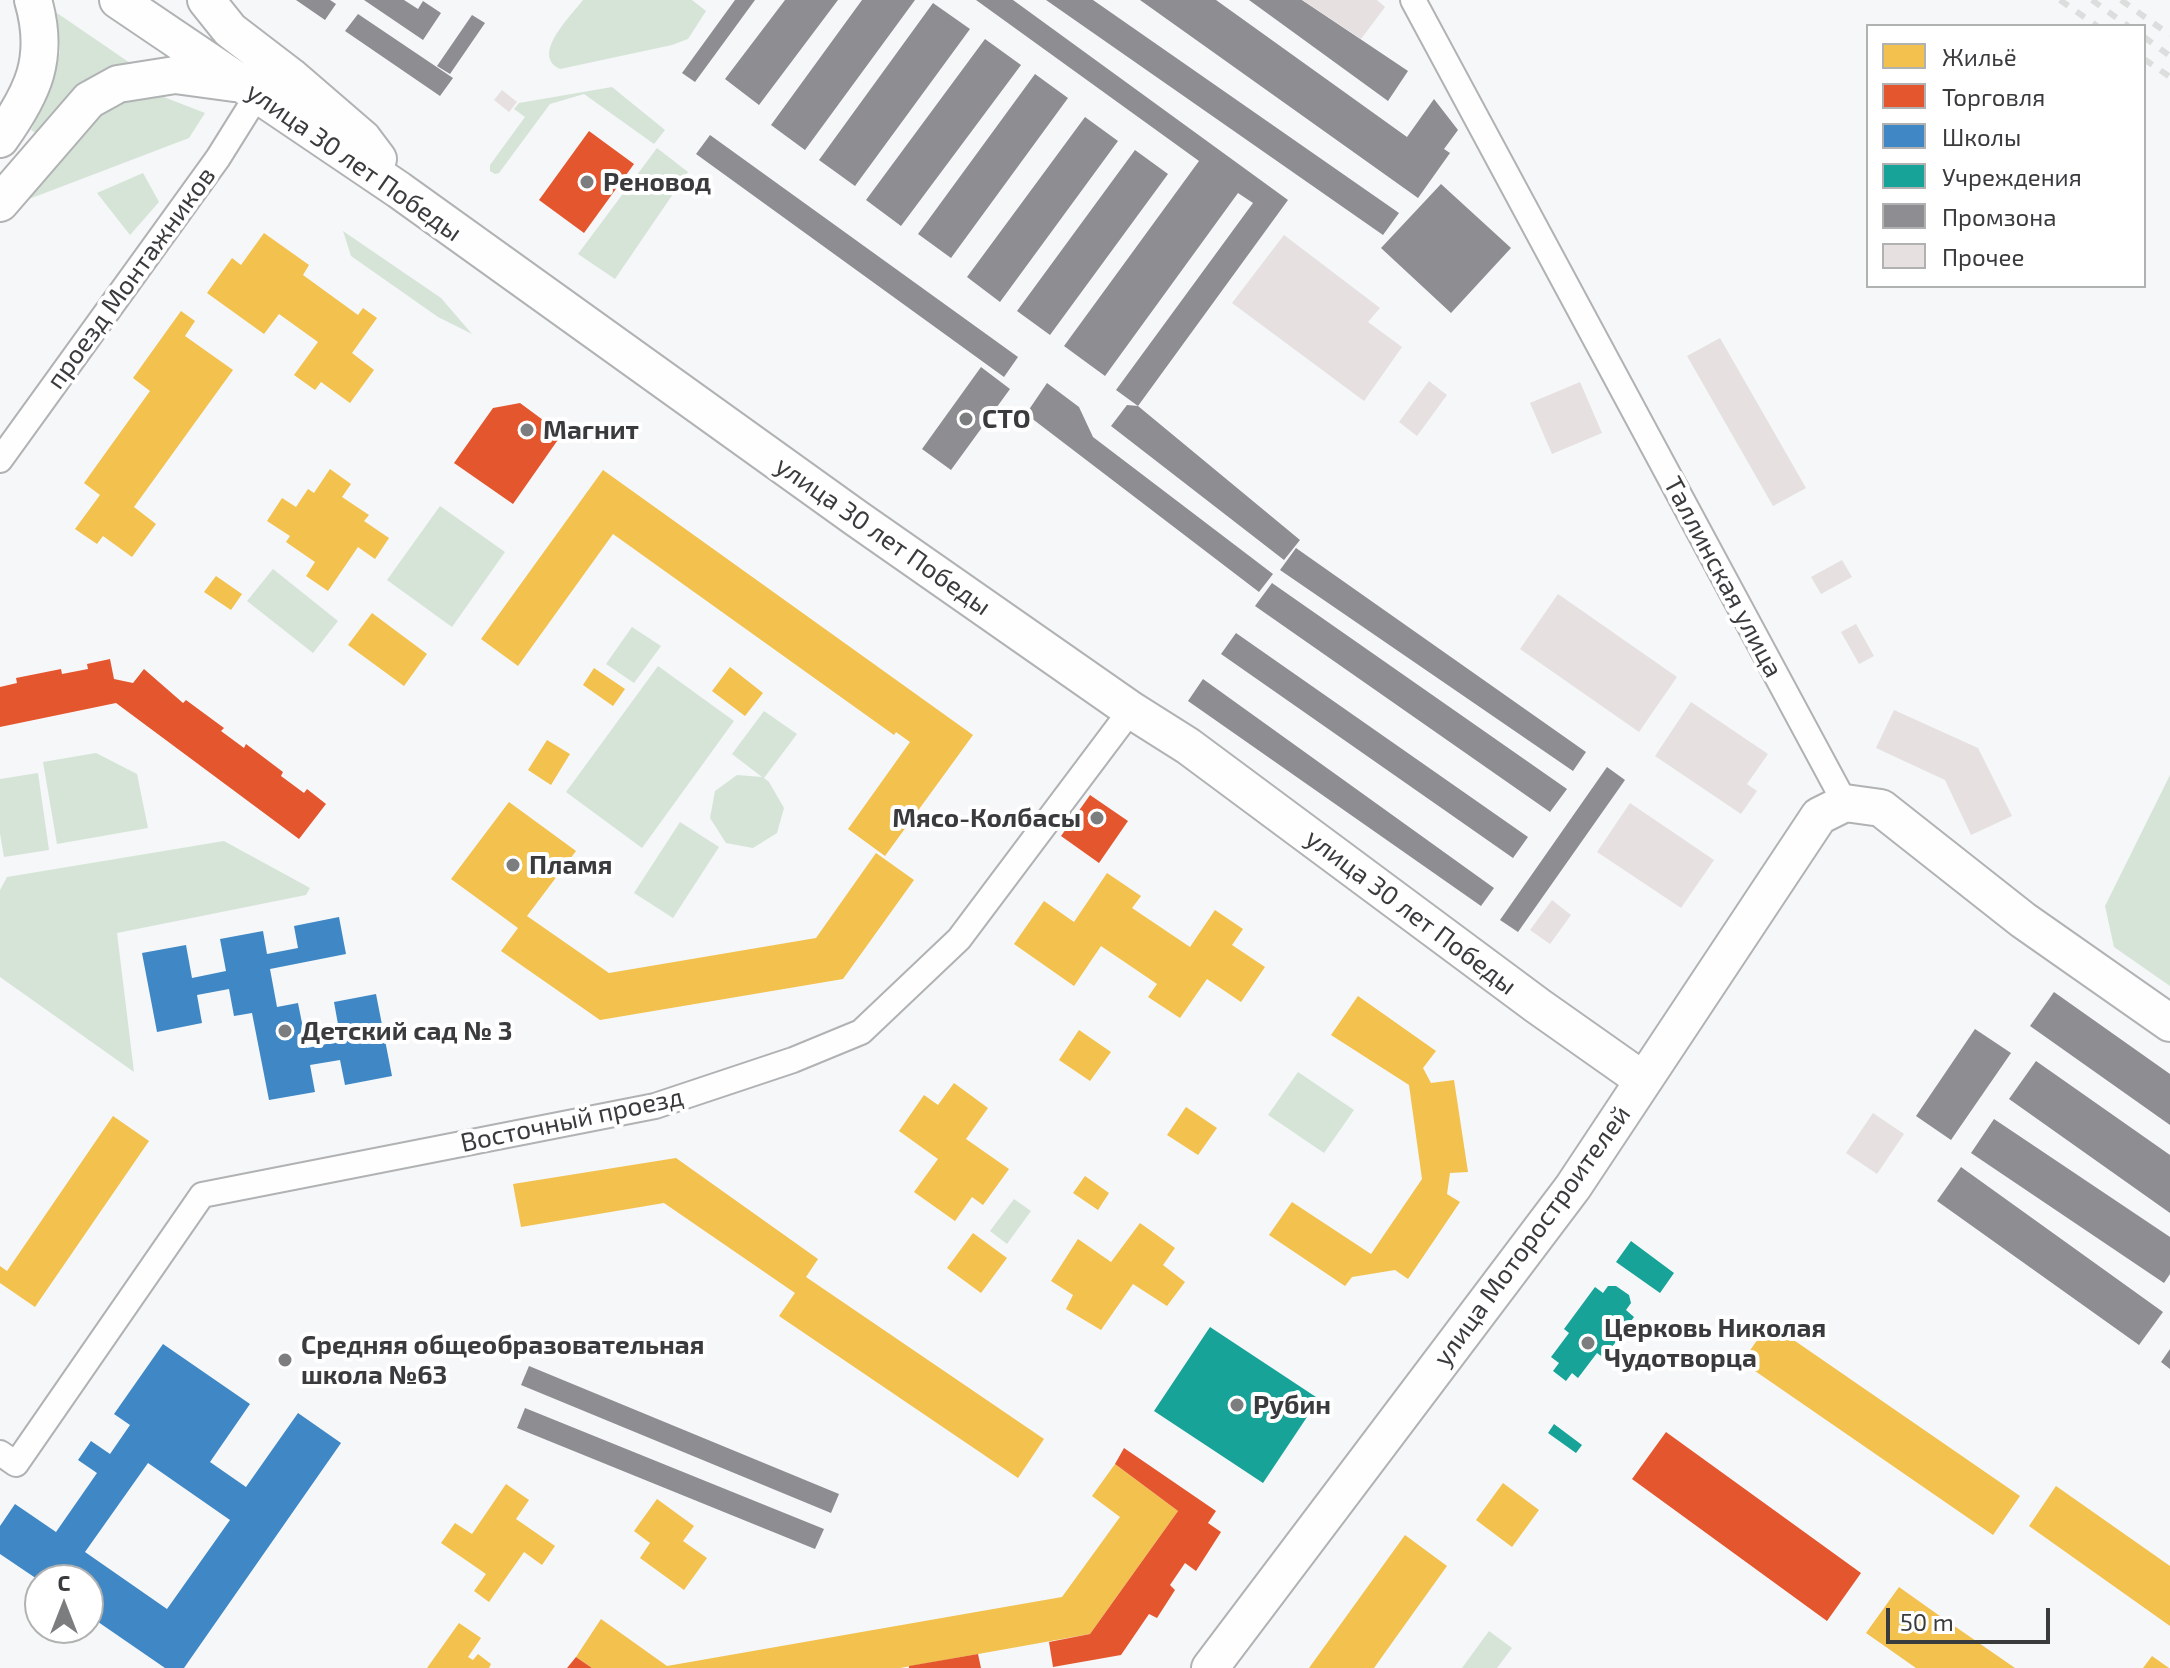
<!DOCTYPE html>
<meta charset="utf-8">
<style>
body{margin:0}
#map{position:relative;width:2170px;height:1668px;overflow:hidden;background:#f5f7f9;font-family:"Exo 2",sans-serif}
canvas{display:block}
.legend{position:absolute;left:1866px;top:24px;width:280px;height:264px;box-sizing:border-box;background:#fff;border:2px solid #b0b1b1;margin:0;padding:10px 14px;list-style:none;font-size:24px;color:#3a3b3d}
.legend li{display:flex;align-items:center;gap:16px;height:40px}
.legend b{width:40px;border:2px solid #b0b1b1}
.north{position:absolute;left:24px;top:1564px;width:80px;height:80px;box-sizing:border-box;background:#fff;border:2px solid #b0b1b1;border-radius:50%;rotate:0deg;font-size:22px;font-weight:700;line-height:32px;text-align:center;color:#3a3b3d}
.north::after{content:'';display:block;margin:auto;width:28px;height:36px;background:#7b7d7f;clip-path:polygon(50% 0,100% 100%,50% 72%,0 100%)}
.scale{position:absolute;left:1886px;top:1608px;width:164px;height:36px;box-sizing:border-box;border:4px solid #3a3b3d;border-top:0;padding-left:10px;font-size:24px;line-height:28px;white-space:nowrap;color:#3a3b3d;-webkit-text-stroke:6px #fff;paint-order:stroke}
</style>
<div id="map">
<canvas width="2170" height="1668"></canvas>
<ul class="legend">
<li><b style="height:22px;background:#f2c14e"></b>Жильё</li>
<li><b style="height:22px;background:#e4572e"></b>Торговля</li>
<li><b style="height:22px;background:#3f88c5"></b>Школы</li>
<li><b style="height:22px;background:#17a398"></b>Учреждения</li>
<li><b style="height:22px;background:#8d8d92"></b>Промзона</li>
<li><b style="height:22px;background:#e6e0e0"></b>Прочее</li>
</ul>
<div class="north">С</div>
<div class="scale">50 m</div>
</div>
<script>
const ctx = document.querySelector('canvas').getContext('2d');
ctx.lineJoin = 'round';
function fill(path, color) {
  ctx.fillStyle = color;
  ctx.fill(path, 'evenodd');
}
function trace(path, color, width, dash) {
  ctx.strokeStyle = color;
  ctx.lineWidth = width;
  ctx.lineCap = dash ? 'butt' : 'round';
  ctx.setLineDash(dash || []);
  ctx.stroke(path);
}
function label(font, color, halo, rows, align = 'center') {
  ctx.font = font + ' "Exo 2",sans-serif';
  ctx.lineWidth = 8;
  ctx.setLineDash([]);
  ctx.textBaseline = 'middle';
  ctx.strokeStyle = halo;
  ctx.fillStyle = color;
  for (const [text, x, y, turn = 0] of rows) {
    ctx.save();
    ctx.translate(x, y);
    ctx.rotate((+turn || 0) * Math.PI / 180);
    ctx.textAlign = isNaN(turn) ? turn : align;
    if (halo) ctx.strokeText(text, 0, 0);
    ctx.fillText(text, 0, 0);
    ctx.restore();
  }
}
const green = new Path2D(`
 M583,0H692L706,11L688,39L672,45L560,69C530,55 571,16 583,0Z
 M57,13L133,65L73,94L36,133L31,130L51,85L60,52Z
 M612,87L665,130L654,144L584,94L550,104L499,173L495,174L490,171V165L525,117L514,109L519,103Z
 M156,94L205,113L189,138L16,204L93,114L118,98Z
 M657,148L688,172L615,279L578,254Z
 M143,173L159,202L130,235L97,193Z
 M343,231L441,298L472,334L438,317L351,256Z
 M440,506L505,552L452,627L387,580Z
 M273,569L338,621L313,653L247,601Z
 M632,627L661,646L634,683L606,664Z
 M658,666L734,721L642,848L566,792Z
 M764,711L797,734L764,778L769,782L784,808L777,833L753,848L726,843L710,818L715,791L737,775L762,777L732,754Z
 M96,753L137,774L148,828L57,844L43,762Z
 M38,773L49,850L4,857L0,834V779Z
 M2170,775V986L2114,947L2105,906Z
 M680,822L719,847L673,918L634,893Z
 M224,841L310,888L306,895L117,933L134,1072L0,977V890L7,877Z
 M1298,1072L1354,1110L1324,1153L1268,1115Z
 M1014,1199L1031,1211L1007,1244L990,1231Z
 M1489,1631L1512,1648L1497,1668H1462Z`);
const homes = new Path2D(`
 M264,233L309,265L303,275L358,315L363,308L377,318L352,353L374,370L350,403L321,382L315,390L294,375L318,342L279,314L264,334L207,293L232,258L241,265Z
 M181,311L195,321L185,336L233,370L134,507L156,524L132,557L103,536L97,544L75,529L100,495L84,483L150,391L133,378Z
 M330,469L351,484L342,497L369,515L364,521L389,538L375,559L358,547L328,591L306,576L315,562L286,542L290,536L267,521L282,498L296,507L308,489L314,493Z
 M603,470L973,735L885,856L848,829L910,742L896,732L894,735L613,534L518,666L481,639Z
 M216,576L242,594L231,610L204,592Z
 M372,613L427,654L404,686L348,645Z
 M730,667L763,693L745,716L712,691Z
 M594,668L625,689L613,706L583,685Z
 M547,740L570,754L551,785L528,770Z
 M509,802L576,851L527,916L609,973L816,938L876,853L914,880L843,979L600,1020L501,951L518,928L451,879Z
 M1107,873L1141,896L1132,908L1190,947L1215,910L1243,929L1232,945L1265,967L1241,1002L1207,979L1180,1018L1148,997L1157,984L1101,946L1074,986L1014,944L1044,901L1074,922Z
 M1358,996L1436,1051L1423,1068L1431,1083L1454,1080L1468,1172L1450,1173L1447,1194L1460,1202L1408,1279L1395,1270L1352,1277L1345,1286L1269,1235L1292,1202L1371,1254L1422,1179L1409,1085L1331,1035Z
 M1079,1030L1111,1052L1090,1081L1059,1060Z
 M954,1083L988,1108L966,1139L1009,1169L983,1205L972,1197L955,1221L914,1192L938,1159L899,1131L924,1095L938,1105Z
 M1186,1107L1217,1128L1198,1155L1167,1135Z
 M113,1116L149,1141L35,1307L0,1283V1266L7,1271Z
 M676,1158L818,1259L806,1277L1044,1439L1018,1478L779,1316L795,1293L664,1203L521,1227L513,1184Z
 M1085,1176L1109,1193L1098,1210L1073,1193Z
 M1140,1223L1175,1248L1163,1265L1185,1282L1167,1306L1133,1284L1101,1330L1066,1309L1073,1295L1051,1281L1078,1239L1111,1262Z
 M973,1233L1007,1258L981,1293L947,1268Z
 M1769,1323L2020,1496L1993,1535L1742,1362Z
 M1115,1464L1178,1511L1090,1634L900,1668H592L576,1657L601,1619L667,1666L1062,1597L1120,1517L1092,1496Z
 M1503,1483L1539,1510L1512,1547L1476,1520Z
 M506,1484L529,1500L516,1519L555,1546L542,1565L524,1552L489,1602L474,1591L486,1574L441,1543L455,1523L472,1534Z
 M2056,1486L2170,1566V1626L2029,1526Z
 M657,1499L694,1526L683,1541L707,1558L684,1590L640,1558L650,1543L634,1531Z
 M1405,1535L1447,1566L1414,1612L1374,1668H1309Z
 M1899,1587L1937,1614L2015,1668H1916L1866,1633Z
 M459,1623L481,1638L468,1657L473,1660L478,1654L491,1664L489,1668H427Z
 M2152,1656L2169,1668H2143Z`);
const shops = new Path2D(`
 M589,131L634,164L584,233L539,200Z
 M520,403L562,434L513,504L454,463L493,408Z
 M110,659L114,679L133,683L144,669L183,703L186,700L224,728L221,731L244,748L246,744L283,772L281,776L304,793L307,789L326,804L299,839L116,703L0,727V687L17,683L16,678L61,669L62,674L88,669L87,664Z
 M1090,795L1128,821L1099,863L1061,836Z
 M1666,1432L1861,1573L1827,1621L1632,1479Z
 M1124,1448L1216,1511L1208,1523L1221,1532L1196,1571L1185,1563L1170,1585L1175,1590L1157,1618L1149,1614L1121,1655L1053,1667L1049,1642L1090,1634L1178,1511L1115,1464Z
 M978,1654L981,1668H909V1666Z
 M576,1657L592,1668H567Z`);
const schools = new Path2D(`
 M339,917L346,954L270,969L277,1007L298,1003L307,1048L341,1041L334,1002L376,994L392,1076L345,1085L340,1060L310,1065L315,1092L269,1100L252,1013L234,1016L229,989L197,995L202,1023L157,1032L142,953L186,945L192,978L226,971L220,939L263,931L267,954L298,948L294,926Z
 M163,1344L250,1404L210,1462L246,1487L298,1413L341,1443L184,1668H165L88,1615V1580L40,1581L0,1554V1526L15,1504L56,1532L97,1473L78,1460L91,1441L110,1454L130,1425L114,1414ZM148,1463L230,1520L167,1609L85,1552Z`);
const public = new Path2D(`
 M1631,1241L1674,1273L1660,1293L1616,1262Z
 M1608,1286H1616L1629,1295L1631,1303L1626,1310L1634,1317L1604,1358L1597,1353L1578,1378L1572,1373L1566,1381L1553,1371L1559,1363L1551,1357L1569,1333L1564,1329L1595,1287L1603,1293Z
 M1210,1327L1319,1399L1263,1483L1154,1411Z
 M1554,1424L1582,1445L1576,1453L1548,1433Z`);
const industry = new Path2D(`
 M296,0H330L336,4L325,20Z
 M364,0H404L418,9L423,1L441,13L423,40Z
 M735,0H755L695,82L682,73Z
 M785,0H838L759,105L725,79Z
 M862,0H915L805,150L771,125Z
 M976,0H1013L1288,200L1138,406L1116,390L1253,203L1238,193L1105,376L1064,346L1199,161Z
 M1046,0H1093L1399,213L1383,235Z
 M1140,0H1216L1407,137L1434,99L1458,130L1444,149L1450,153L1418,198Z
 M1249,0H1302L1408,71L1388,101Z
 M933,3L970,29L855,186L819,160Z
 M358,14L453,78L440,96L345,31Z
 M472,15L485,23L450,74L437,66Z
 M985,39L1021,65L901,226L866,200Z
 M1035,74L1068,98L951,258L918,234Z
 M1085,117L1118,141L1000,302L967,277Z
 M710,135L1018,357L1004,377L696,154Z
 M1135,150L1168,174L1050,335L1017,311Z
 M1441,184L1511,248L1451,313L1381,248Z
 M981,367L1010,389L951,470L922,449Z
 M1047,383L1079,407L1093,437L1273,574L1259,592L1026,414Z
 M1127,405L1138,406L1300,540L1284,560L1111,426Z
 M1296,548L1586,752L1573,771L1280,570Z
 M1272,583L1567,789L1550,812L1255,606Z
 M1236,633L1528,837L1513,858L1221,654Z
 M1203,679L1494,888L1481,906L1188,701Z
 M1607,767L1625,780L1518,932L1500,920Z
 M2054,992L2170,1074V1125L2030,1026Z
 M1975,1029L2011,1053L1951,1140L1916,1116Z
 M2036,1061L2170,1155V1213L2009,1099Z
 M1994,1119L2170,1237V1274L2164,1283L1971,1153Z
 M1961,1167L2163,1312L2139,1345L1937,1201Z
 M2170,1349V1369L2161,1362Z
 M529,1366L839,1494L831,1513L521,1385Z
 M525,1408L824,1529L815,1549L517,1428Z`);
const building = new Path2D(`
 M1302,0H1377L1385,7L1361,39Z
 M502,90L517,102L509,112L494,100Z
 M1284,235L1380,308L1368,322L1402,347L1364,401L1232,303Z
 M1720,338L1806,488L1773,506L1687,356Z
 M1429,381L1447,395L1417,436L1399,422Z
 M1580,382L1602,433L1552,454L1530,403Z
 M1842,560L1852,577L1821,594L1811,577Z
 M1558,594L1677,677L1639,732L1520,649Z
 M1856,624L1874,656L1859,664L1841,632Z
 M1691,702L1768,754L1747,784L1757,791L1741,814L1655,756Z
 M1894,710L1978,748L2012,816L1971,835L1945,780L1876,748Z
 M1630,803L1714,860L1681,908L1597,852Z
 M1552,900L1571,915L1550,944L1530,930Z
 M1873,1113L1904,1134L1877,1174L1846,1153Z`);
const street = new Path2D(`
 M1413,0L1845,803
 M0,460L218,158L258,94
 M0,1453L16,1464L202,1195L655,1106L793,1060L861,1032L959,939L1131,710`);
const secondary = new Path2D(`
 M118,0L399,190L856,518L1131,710L1188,746L1538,1006L1643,1080
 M206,0L230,30L290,76L363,139L378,159
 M0,139C33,93 50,58 33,0
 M0,203L89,100L118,84L175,75L234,83
 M1210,1668L1573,1187L1819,816L1845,803L1881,808L2023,920L2170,1023`);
const rail = new Path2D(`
 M2060,0L2097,26
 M2092,0L2128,26
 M2121,0L2170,35
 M2144,37L2170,56
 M2144,59L2170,77`);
const markers = [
 [587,182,8,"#7b7d7f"],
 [966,419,8,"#7b7d7f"],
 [527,430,8,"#7b7d7f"],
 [1097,818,8,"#7b7d7f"],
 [513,865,8,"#7b7d7f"],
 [285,1031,8,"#7b7d7f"],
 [1588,1343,8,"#7b7d7f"],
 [285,1360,8,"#7b7d7f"],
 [1237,1405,8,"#7b7d7f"]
];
const streetNames = [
 ["улица 30 лет Победы",354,162,35],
 ["проезд Монтажников",131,278,-54],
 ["улица 30 лет Победы",883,536,35],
 ["Таллинская улица",1723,577,62],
 ["улица 30 лет Победы",1411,912,37],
 ["Восточный проезд",572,1120,-12],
 ["улица Моторостроителей",1532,1236,-54]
];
const poiNames = [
 ["Реновод",603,182],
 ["СТО",982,419],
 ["Магнит",543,430],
 ["Мясо-Колбасы",1081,818,"right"],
 ["Пламя",529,865],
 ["Детский сад № 3",301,1031],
 ["Церковь Николая",1604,1328],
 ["Чудотворца",1604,1358],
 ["Средняя общеобразовательная",301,1345],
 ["школа №63",301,1375],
 ["Рубин",1253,1405]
];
fill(green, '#d6e4d8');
fill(homes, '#f2c14e');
fill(shops, '#e4572e');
fill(schools, '#3f88c5');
fill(public, '#17a398');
fill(industry, '#8d8d92');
fill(building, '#e6e0e0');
trace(street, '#b0b2b3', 28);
trace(secondary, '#b0b2b3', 40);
trace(street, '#fefefe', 24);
trace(secondary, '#fefefe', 36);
trace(rail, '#dcdede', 6, [10, 10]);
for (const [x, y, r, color] of markers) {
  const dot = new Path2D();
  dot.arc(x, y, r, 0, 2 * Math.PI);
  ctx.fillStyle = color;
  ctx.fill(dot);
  trace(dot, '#fff', 3);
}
label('26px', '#3a3b3d', '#fff', streetNames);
label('bold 26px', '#3a3b3d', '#fff', poiNames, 'left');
</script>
